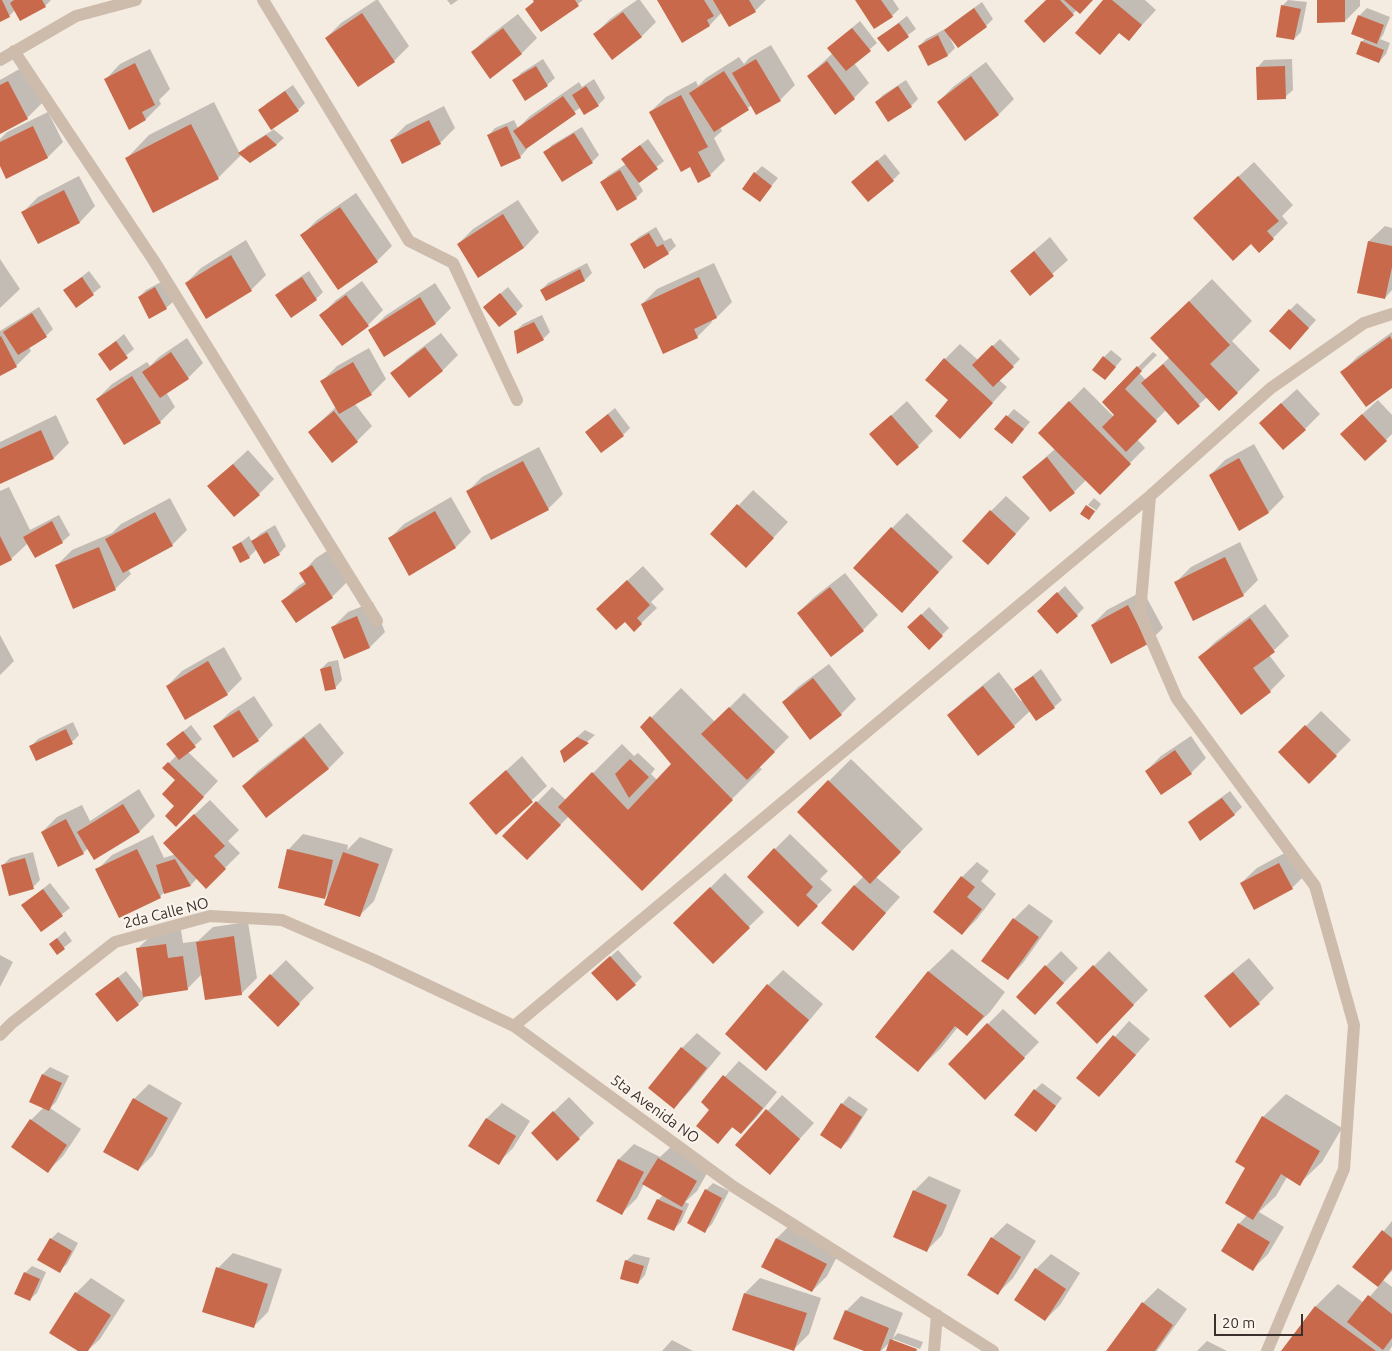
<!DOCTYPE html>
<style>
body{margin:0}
#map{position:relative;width:1392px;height:1351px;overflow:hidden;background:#f4ebe1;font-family:Ubuntu,sans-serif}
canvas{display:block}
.scale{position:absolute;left:1214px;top:1314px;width:89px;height:22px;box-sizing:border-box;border:2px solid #3b302b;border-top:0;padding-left:6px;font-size:15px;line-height:18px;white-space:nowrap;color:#3b302b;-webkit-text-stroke:4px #fbf5ee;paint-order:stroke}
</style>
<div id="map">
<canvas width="1392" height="1351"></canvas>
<div class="scale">20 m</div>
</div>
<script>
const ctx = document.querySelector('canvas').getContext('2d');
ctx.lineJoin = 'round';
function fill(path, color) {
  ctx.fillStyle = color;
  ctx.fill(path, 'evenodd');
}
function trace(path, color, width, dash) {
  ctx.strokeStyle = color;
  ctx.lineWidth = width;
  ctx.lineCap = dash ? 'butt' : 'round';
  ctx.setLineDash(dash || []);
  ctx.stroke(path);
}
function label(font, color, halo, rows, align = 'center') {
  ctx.font = font + ' Ubuntu,sans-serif';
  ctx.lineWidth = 4;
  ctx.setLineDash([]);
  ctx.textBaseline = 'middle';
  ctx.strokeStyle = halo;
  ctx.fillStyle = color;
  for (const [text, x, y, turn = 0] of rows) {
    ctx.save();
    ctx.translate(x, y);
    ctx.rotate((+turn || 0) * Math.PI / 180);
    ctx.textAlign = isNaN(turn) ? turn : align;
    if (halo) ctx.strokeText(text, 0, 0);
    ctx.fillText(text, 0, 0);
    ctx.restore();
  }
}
const shadow = new Path2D(`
 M0,0H51L45,6L15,10L9,16L0,21Z
 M376,0H378L409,46L394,61L326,38L341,23Z
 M447,0H458L451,5Z
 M535,0H534H583L542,31L526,9Z
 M637,0H640L656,22L641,37L595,34L610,19Z
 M659,0H766L755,11L730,26L722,12L710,25L682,41Z
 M856,0H893L899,9L892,16Z
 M1047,0H1092L1077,10L1044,41Z
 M1105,0H1145L1156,10L1129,39L1120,32L1100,53Z
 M1288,0L1307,2L1301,32L1294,39L1283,5Z
 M1318,0H1360V6L1345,21Z
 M982,2L993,19L986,26L950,38L955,48L948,55L929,65L919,46L926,39L945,29L946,30L953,23Z
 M1367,8L1390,17L1383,35L1380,39L1390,43L1386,54L1379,62L1362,42L1365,38L1359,16Z
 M518,14L537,38L522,53L472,52L488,37Z
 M907,16L916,29L888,50L879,38Z
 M860,21L877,43L854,63L869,83L854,98L808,76L833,53L836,41Z
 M771,45L795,85L780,100L752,105L720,127L722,131L714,138L725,160L710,175L690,166L650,112L666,97L696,81L698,86L706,78L739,57L744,64L749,58Z
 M150,49L170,89L159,100L161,104L146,119L105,80L120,64Z
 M543,59L555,78L547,85L514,81L521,73Z
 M1292,59L1293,90L1285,97L1257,68L1264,60Z
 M986,62L1014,99L999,114L966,139L938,102L953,87Z
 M23,67L42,103L27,118L0,133V80Z
 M594,79L605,98L598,105L581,107L526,147L527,149L520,157L488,136L495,128L514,120L518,128L530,116L579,82L582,87Z
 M906,80L918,99L911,106L889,121L876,102L883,95Z
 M293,85L305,103L298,110L272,128L284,138L277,144L250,162L241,155L218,178L127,158L149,135L214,102L240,154L247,146L273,130L260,110L267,103Z
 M444,106L455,128L440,143L391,140L406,125Z
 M48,112L63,142L48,157L7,177L0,164V139L7,132Z
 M582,127L599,155L592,162L545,152L552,145Z
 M648,139L664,161L638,182L643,191L636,198L601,182L609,175L626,164L622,159Z
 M885,154L900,173L893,180L860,175Z
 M1254,162L1293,205L1282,216L1288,223L1273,238L1210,203Z
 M762,166L778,178L760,200L755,173Z
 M79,176L95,206L80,222L38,243L23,212L38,197Z
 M356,193L392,246L377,261L339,288L302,235L317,220Z
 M518,200L539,232L524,248L458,244L473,229Z
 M1385,226L1392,228V290L1385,298L1369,241Z
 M656,227L664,241L671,238L676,246L668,253L631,244L639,237Z
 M1050,237L1068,260L1030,294L1011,271Z
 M246,240L266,275L251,290L207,317L186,283L201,268Z
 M0,259L20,289L0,308Z
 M587,263L592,273L585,280L546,300L541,290L548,283Z
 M714,263L732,302L717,317L711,319L712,322L697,337L642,304L657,289Z
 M89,271L101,287L77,306L65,290Z
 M309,271L323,292L316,299L277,295L284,288Z
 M1212,279L1252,321L1232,341L1260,370L1237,393L1207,397L1178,424L1166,410L1137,439L1145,448L1100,493L1086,480L1074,492L1023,477L1055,449L1039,433L1084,387L1114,417L1116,415L1103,402L1153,352L1157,355L1139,373L1146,380L1170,357L1174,316Z
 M163,281L174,301L166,308L149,317L139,297L146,290Z
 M362,281L383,310L368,325L321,315L336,300Z
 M435,283L451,308L436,323L385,355L370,331L385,316Z
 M508,287L523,306L516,313L485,307Z
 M1297,303L1316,320L1297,341L1290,310Z
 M39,307L53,329L46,336L29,347L31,351L16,366L0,375V331Z
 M542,315L550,332L543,339L515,332L523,324Z
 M1392,332V387L1342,372L1357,357Z
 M441,333L458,355L443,370L409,396L392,374L407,359Z
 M124,334L134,349L110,369L100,354Z
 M187,338L203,363L188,378L166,392L175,407L160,422L97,399L112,384L147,362L150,366L159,357Z
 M1000,339L1020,359L999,380L1007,387L975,422L950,400L945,359L960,344L978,360Z
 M369,348L386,379L371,394L355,404L372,426L357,441L332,461L309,432L336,407L322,381L337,366Z
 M1111,350L1122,359L1112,371L1104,357Z
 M1297,389L1320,414L1305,429L1276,408Z
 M1378,400L1392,415V434L1386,440L1357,419Z
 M907,401L933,431L918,446L871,434Z
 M615,408L630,428L623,435L586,432Z
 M1014,409L1030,422L1019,435L996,429Z
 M56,415L69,443L54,458L0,483V442Z
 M1254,444L1284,497L1269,512L1240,529L1210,475L1225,460Z
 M539,447L563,494L548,509L467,492L482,477Z
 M248,450L274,479L259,494L209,486Z
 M9,487L30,530L59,515L70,535L62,542L28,543L11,559L0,565V491Z
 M753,490L788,522L761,551L712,534Z
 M1006,496L1030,518L1003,548L991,511Z
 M451,497L471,532L456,547L410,574L389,539L404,524Z
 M170,498L187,530L172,545L128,569L131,574L115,589L57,565L72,550L112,533L121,524Z
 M1094,498L1101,504L1096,511L1089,519L1087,507L1095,512L1096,510L1088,505Z
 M907,513L953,557L917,596L892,528Z
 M275,525L286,546L279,554L257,549L249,557L233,548L249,536L252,542L260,534Z
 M1240,542L1258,580L1243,595L1176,582L1191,567Z
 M327,551L347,582L332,597L283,601L298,586L306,581L301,574L316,558Z
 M643,566L664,589L651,602L657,608L634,630L613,594Z
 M845,573L878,615L863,630L798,613L813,598Z
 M1065,586L1084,608L1077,615L1046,604Z
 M1143,591L1163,628L1148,643L1092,625L1107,610Z
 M373,602L385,632L370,647L345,657L333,627L348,612Z
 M1265,604L1289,636L1269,655L1285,676L1270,691L1200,657L1215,642Z
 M929,607L949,628L929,648L909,627Z
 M0,635L14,661L0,675Z
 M224,647L242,679L227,694L167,686L182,671Z
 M338,660L342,680L335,688L321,669L328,662Z
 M829,664L856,699L841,714L783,702L798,687Z
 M1041,669L1062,700L1054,707L1030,711L1014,726L948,716L963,701L999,672L1021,701L1023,699L1016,689Z
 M681,688L715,722L744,693L789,737L759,767L762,769L642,889L569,816L527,859L504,836L552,787L566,800L622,744L634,756L638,753L655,769L651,774L657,780L673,764L642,727Z
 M254,696L273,725L258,740L214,727L230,712Z
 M1321,711L1351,740L1309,782L1280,752Z
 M73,722L79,735L72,742L31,746L38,739Z
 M320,723L344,753L329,768L266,817L243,786L258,771Z
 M191,725L202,739L188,752L218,781L191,810L176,806L177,780L164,768L177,755L168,744Z
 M585,730L595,735L565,761L569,744Z
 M1191,736L1206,758L1191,773L1146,771L1161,756Z
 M522,756L547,786L496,833L471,803Z
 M851,759L923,829L876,877L900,897L853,949L854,886L864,876L829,781Z
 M139,789L155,816L140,831L95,858L88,848L83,853L42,832L57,817L82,805L90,821Z
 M1230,791L1242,807L1234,815L1189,823L1197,815Z
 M210,800L239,830L228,841L240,853L206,887L198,877L191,885L164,892L160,897L97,870L112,855L153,835L164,858L176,854L180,828Z
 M303,834L348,845L347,850L360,837L393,849L374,901L359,916L330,892L324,898L288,850Z
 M790,834L828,871L820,879L832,890L798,925L775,849Z
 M1294,848L1307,873L1292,888L1241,883L1257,868Z
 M33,852L40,880L33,887L2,866L10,858Z
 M977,862L989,871L981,881L996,894L977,919L962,934L934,912L962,877Z
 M725,873L764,912L713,962L675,923Z
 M50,883L70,908L42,930L23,905Z
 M1029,904L1053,921L1023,963L1008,978L1014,919Z
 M248,922L257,978L241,994L202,974L187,989L144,996L145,997L138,1004L97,994L126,971L144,994L137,949L153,934L181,930L183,943L198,941L213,927Z
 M65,931L72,941L57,953L51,944Z
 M952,949L1005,992L990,1012L967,1034L958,1027L941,1048L918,1070L877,1037L929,971Z
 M618,950L642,977L635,984L600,966Z
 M1061,951L1078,968L1035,1013L1046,966Z
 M1109,951L1148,990L1097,1042L1057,1003Z
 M0,955L13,962L0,987Z
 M1249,958L1274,988L1259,1003L1206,996L1221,981Z
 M286,960L314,988L278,1025L249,997Z
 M783,970L823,1004L781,1054L766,1069L726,1034L768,985Z
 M1003,1009L1039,1042L1000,1083L988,1024Z
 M1129,1021L1150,1039L1099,1096L1078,1078Z
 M697,1033L721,1053L689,1092L674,1107L682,1048Z
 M739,1061L777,1092L756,1118L741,1133L734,1126L718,1142L711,1110L702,1102Z
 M50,1067L69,1076L56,1102L50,1108L81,1129L63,1156L48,1171L31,1120L44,1107L30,1101L43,1074Z
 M1042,1083L1062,1098L1043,1123L1035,1090Z
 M149,1084L182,1103L153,1155L138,1170L105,1151L134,1099Z
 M1286,1094L1342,1128L1322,1162L1299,1184L1287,1177L1276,1196L1259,1212L1284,1227L1268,1254L1253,1269L1223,1250L1239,1224L1247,1215V1168L1236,1162L1263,1117Z
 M782,1095L814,1123L769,1173L737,1145Z
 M849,1096L868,1109L848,1141L840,1148L821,1135L842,1104Z
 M569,1097L594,1123L579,1138L532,1133Z
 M502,1103L530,1121L513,1148L498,1163L470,1145L487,1118Z
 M634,1144L660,1157L674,1144L711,1166L697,1191L685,1202L689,1204L681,1222L674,1229L658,1200L663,1195L644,1184L637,1198L622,1213L597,1201L619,1159Z
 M929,1176L961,1190L942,1235L927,1250L914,1191Z
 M713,1183L729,1191L712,1224L705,1231L706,1190Z
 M1392,1221V1271L1383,1280L1392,1287V1346L1389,1351H1283L1316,1306L1338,1284L1364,1303L1379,1286L1354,1267Z
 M792,1223L841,1249L827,1276L812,1291L763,1266L777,1238Z
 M1007,1223L1036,1241L1013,1278L998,1293L992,1238Z
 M58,1232L78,1243L67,1264L59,1271L51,1239Z
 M233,1253L282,1269L268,1312L253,1327L218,1268Z
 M634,1254L650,1258L645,1275L638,1283L626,1261Z
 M1051,1254L1080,1273L1060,1305L1045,1320L1036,1269Z
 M32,1266L46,1272L37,1293L29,1300L25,1273Z
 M91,1278L125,1300L100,1339L87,1351H80L76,1293Z
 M760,1278L821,1298L809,1334L794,1349L745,1293Z
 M1158,1288L1187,1309L1157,1351H1108L1143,1303Z
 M861,1296L903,1313L893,1338L898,1333L923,1342L920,1349L893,1339V1342L919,1351H887L890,1342L881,1351H867L846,1311Z
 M672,1340L693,1351H662Z
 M1207,1341L1227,1351H1197Z`);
const building = new Path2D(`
 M0,0H2L10,17L0,22Z
 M14,0H42L46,7L20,21L10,3Z
 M533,0H575L579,6L541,32L525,9L534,2Z
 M657,0H704L714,16L707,20L710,26L682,43Z
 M713,0H749L756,12L729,27Z
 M855,0H881L893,17L874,29Z
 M1046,0H1060L1074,15L1044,43L1024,21Z
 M1064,0H1093L1080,14Z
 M1103,0H1112L1142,25L1129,41L1119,33L1100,55L1075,33Z
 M1317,0H1345V22L1317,23Z
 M1281,5L1301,9L1294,40L1276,37Z
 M974,8L987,27L958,48L944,30Z
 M623,12L642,37L612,60L593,34Z
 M362,13L395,62L358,87L325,38Z
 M1358,15L1384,25L1377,44L1351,34Z
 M899,23L909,37L888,52L877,38Z
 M503,28L522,54L490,79L471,52Z
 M852,28L871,51L846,71L827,48Z
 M938,35L948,56L928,66L918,46Z
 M1361,41L1384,50L1379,63L1356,54Z
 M756,59L781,101L756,115L732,73Z
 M827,61L855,99L835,115L807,76Z
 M135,63L155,105L142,112L146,120L129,130L104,79Z
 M536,66L548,86L525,101L512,80Z
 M1285,66L1286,99L1257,100L1256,67Z
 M724,71L749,110L714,132L689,93Z
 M971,76L999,115L965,141L937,102Z
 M8,81L28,119L0,134V85Z
 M586,86L599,106L584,115L572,95Z
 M898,86L912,107L888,122L875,102Z
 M285,91L299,111L271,130L258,110Z
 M681,95L708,147L698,152L711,176L698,183L690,167L681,172L649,112Z
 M563,96L576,114L526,149L513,131Z
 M429,120L441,144L402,164L390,140Z
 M191,124L219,179L153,213L125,158Z
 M33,126L48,158L6,179L0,166V142Z
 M507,126L521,158L501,167L487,135Z
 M574,133L593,163L562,182L543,152Z
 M266,135L277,145L250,163L238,153Z
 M640,145L658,169L639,183L621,159Z
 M877,160L894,181L868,202L851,182Z
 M620,170L637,199L617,211L600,182Z
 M754,172L772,186L760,202L742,189Z
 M1238,176L1279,221L1267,231L1274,239L1259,253L1251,244L1233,261L1193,218Z
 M64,190L80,223L38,244L21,212Z
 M340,207L378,262L338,290L300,235Z
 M503,214L524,248L478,278L457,244Z
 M649,233L657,247L663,244L669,254L644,269L630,244Z
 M1368,241L1392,246V267L1385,299L1357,293Z
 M1034,251L1054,276L1030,296L1010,271Z
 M231,255L252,291L206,319L185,283Z
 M580,269L585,281L546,301L540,290Z
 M82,277L94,295L76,308L63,290Z
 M302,277L317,300L291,318L275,295Z
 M699,277L717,318L694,329L698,338L663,354L641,304Z
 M155,287L167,309L149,319L138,297Z
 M500,293L517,314L499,327L483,307Z
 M346,295L369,326L342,346L319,315Z
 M420,297L436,324L384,357L368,330Z
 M1189,301L1230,345L1210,364L1238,393L1219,411L1150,338Z
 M1289,309L1309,328L1290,350L1269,331Z
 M32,313L47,337L18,355L3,332Z
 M534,322L544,340L517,354L514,331Z
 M1,336L17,367L0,376V337Z
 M1390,336L1392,340V388L1366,407L1340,372Z
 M116,341L128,358L110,371L98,354Z
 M992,345L1014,367L993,387L972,365Z
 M425,347L443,371L409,398L390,373Z
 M171,352L189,379L160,398L142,372Z
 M1103,356L1116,367L1105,380L1092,370Z
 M944,358L993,403L960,439L935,416L948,400L925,380Z
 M353,362L372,395L339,414L320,381Z
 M1163,364L1200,406L1178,425L1141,383Z
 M1137,366L1142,371L1125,389L1157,421L1126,452L1102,427L1114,415L1102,402Z
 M132,376L161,423L124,445L96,399Z
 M1069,401L1131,464L1100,495L1038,433Z
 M1281,403L1306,430L1283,450L1259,423Z
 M334,411L358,442L332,463L308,432Z
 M608,414L624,436L601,453L585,432Z
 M1362,414L1387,441L1365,461L1340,434Z
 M891,415L919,447L897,466L869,434Z
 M1006,415L1024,429L1012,444L994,429Z
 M41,430L54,459L0,484V449Z
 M1047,457L1075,493L1050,512L1022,477Z
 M1239,458L1269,513L1239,531L1209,475Z
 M523,461L549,510L491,540L466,491Z
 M233,464L260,495L234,517L207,486Z
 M737,504L774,538L746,568L710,534Z
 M1086,505L1095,511L1089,520L1080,514Z
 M990,510L1016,534L988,565L962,541Z
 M435,511L456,548L409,576L388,538Z
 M155,512L173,546L123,573L105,539Z
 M52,521L63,543L35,558L23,537Z
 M891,527L939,572L902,613L853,568Z
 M267,532L280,555L264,564L251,541Z
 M0,536L12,560L0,566Z
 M241,542L250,558L240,563L232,547Z
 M99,547L116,590L73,609L55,565Z
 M1225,557L1244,596L1193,621L1174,582Z
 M312,565L333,598L296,623L281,601L306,584L299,573Z
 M627,580L650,605L637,618L642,624L634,632L625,622L616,630L596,609Z
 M830,587L864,631L831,657L797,613Z
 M1057,592L1078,616L1057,634L1037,611Z
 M1128,605L1148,644L1111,664L1091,625Z
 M921,614L943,636L929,650L907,627Z
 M357,616L370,648L344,659L331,627Z
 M1250,618L1275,652L1253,668L1271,692L1241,715L1198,657Z
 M208,661L228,695L185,720L166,686Z
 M331,666L336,689L325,691L320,669Z
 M1033,676L1055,708L1036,721L1014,689Z
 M813,678L842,715L810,740L782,702Z
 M983,686L1015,727L978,756L947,715Z
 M729,707L775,752L747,780L701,734Z
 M239,710L259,741L233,758L213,726Z
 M650,716L733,800L642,891L558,807L592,772L628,810L671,764L640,727Z
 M1305,725L1337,756L1309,784L1278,752Z
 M66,729L73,744L36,761L29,746Z
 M183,731L196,747L179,760L166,744Z
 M304,737L329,769L266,818L242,786Z
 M577,737L589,743L564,763L560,751Z
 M1175,750L1192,774L1161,795L1145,771Z
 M630,759L649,777L629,798L615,774Z
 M168,762L204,797L176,827L165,816L174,806L162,794L175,780L162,768Z
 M506,770L533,802L496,835L469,803Z
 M828,780L901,852L870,884L797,812Z
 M1222,798L1235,815L1200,841L1188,822Z
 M536,801L561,825L527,860L502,836Z
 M123,804L140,832L94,860L77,832Z
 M194,814L225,846L214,856L226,869L206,889L163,843Z
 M66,819L84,854L58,867L41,832Z
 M774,848L813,887L806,895L818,906L798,927L747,877Z
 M137,849L161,898L119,918L95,869Z
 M287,849L333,860L325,899L278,888Z
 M343,852L379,864L360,917L324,905Z
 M25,858L34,889L9,896L1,865Z
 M175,859L191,886L164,894L156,865Z
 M1279,863L1293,889L1254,910L1240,883Z
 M961,876L975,887L967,897L982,909L962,935L933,912Z
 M854,885L886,913L853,951L821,923Z
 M710,887L750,928L713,964L673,923Z
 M43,889L63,916L41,932L21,905Z
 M1013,918L1039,937L1008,980L981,961Z
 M234,936L242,995L205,1000L196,942Z
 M57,938L65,949L57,955L49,944Z
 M166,944L168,958L183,956L188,990L143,997L136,948Z
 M610,956L636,985L617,1001L591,973Z
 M1045,965L1064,983L1035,1015L1016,997Z
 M1093,965L1134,1005L1097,1044L1056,1003Z
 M928,971L984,1016L967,1036L955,1026L918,1072L875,1037Z
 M1233,972L1260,1004L1230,1028L1204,996Z
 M270,974L300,1004L278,1027L248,997Z
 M118,977L139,1005L117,1022L95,994Z
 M767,984L809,1020L766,1071L725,1034Z
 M987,1023L1025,1058L985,1100L948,1064Z
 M1113,1035L1136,1055L1099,1097L1076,1078Z
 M681,1047L707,1068L674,1109L648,1088Z
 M42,1074L62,1083L49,1111L29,1102Z
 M723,1075L763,1108L741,1134L732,1127L718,1144L696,1126L709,1110L701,1102Z
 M1034,1089L1056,1106L1036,1132L1014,1115Z
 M133,1098L168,1118L138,1171L103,1152Z
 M841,1103L862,1117L841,1149L820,1135Z
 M766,1109L800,1139L770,1175L735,1145Z
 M553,1111L580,1139L557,1161L531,1133Z
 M1262,1116L1320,1151L1300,1186L1281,1174L1253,1220L1225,1203L1245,1168L1235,1162Z
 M486,1118L516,1136L499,1165L468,1146Z
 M30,1119L67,1145L48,1173L11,1147Z
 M658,1158L697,1181L682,1207L642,1184Z
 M618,1159L644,1172L622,1215L596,1201Z
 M705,1189L722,1198L705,1233L687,1223Z
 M913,1190L947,1205L927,1252L893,1237Z
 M657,1199L683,1211L674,1231L647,1219Z
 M1238,1223L1270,1242L1253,1271L1221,1251Z
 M1382,1230L1392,1238V1269L1378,1287L1352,1267Z
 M991,1237L1021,1257L998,1295L967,1275Z
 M50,1238L72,1251L60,1273L37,1260Z
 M776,1238L827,1264L812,1292L761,1267Z
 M625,1260L644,1266L638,1284L620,1279Z
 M216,1267L268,1284L254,1328L202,1312Z
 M1035,1268L1066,1289L1045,1321L1014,1300Z
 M24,1272L40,1279L30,1301L14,1294Z
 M75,1292L111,1315L88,1351H78L49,1333Z
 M744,1293L807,1313L794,1351L732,1330Z
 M1368,1295L1392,1314V1338L1383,1350L1347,1322Z
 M1142,1302L1173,1325L1155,1351H1106Z
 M1315,1306L1376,1351H1281Z
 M845,1310L889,1328L880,1351H864L833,1339Z
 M890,1339L917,1349L916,1351H886Z`);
const street = new Path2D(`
 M263,0L409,241L453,263L517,400
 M14,51L154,261L377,621
 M0,60L76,16L136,0
 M1150,496L1140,614L1177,699L1315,886L1354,1025L1344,1169L1267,1351
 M514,1026L1150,496L1271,388L1364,323L1392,314
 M0,1035L12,1023L115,942L210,916L282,920L374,960L514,1026L734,1187L993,1351
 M934,1351L937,1315`);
const streetNames = [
 ["2da Calle NO",166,913,-14],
 ["5ta Avenida NO",655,1109,36]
];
fill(shadow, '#0003');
fill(building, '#c8694b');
trace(street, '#cdbbac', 12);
label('15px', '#3b302b', '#fbf5ee', streetNames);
</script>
